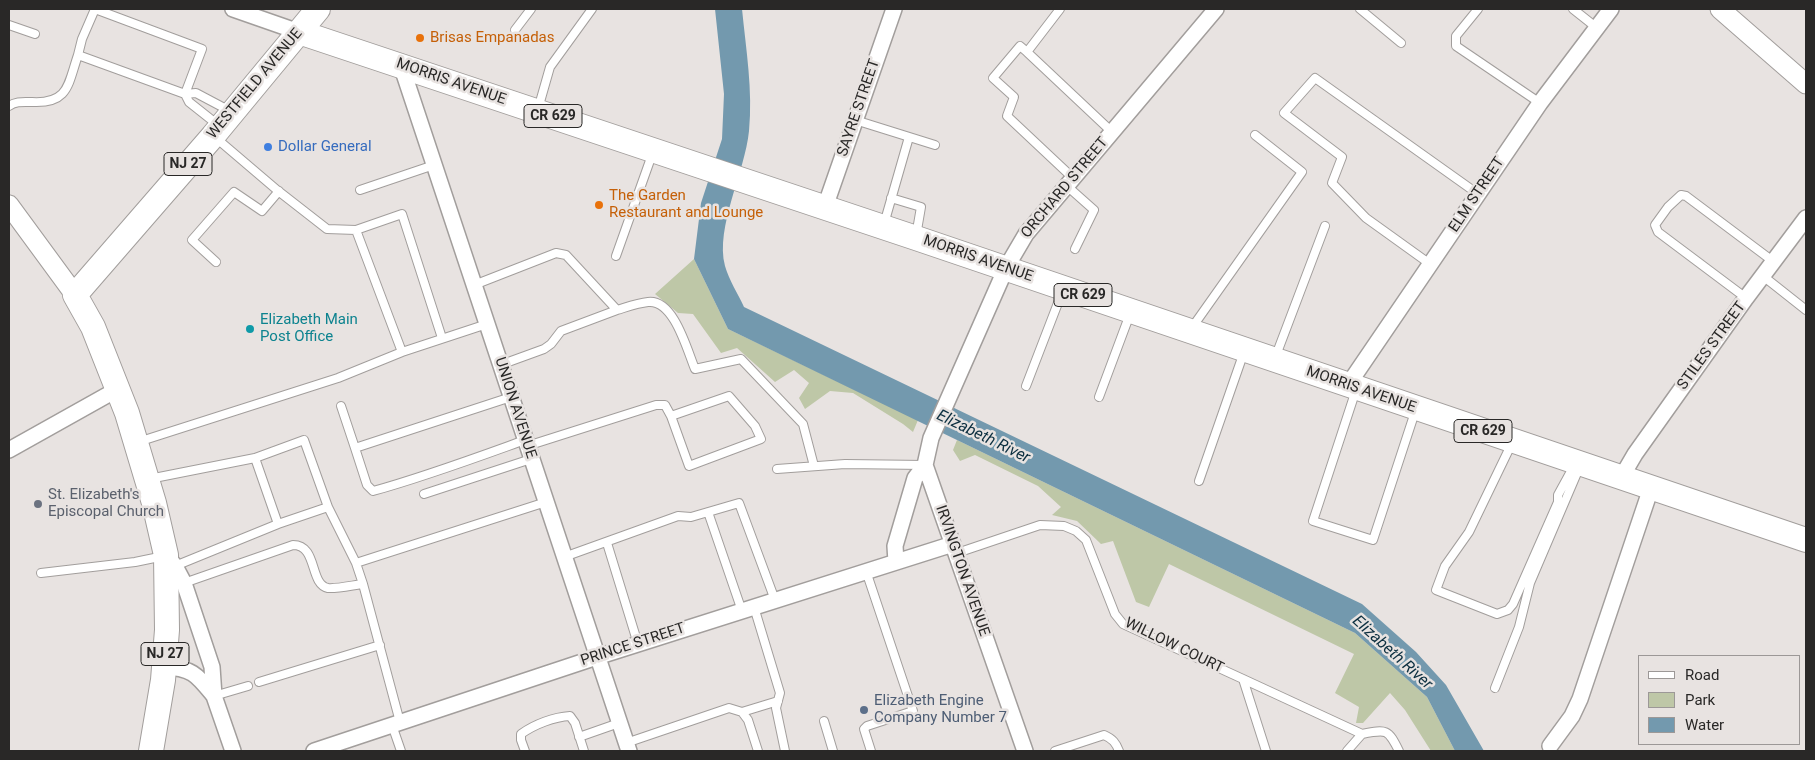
<!DOCTYPE html>
<style>
body{margin:0}
#map{position:relative;width:1815px;height:760px;overflow:hidden;background:#e8e3e1;font-family:Roboto,sans-serif}
canvas{display:block}
.frame{position:absolute;inset:0;border:10px solid #292827;pointer-events:none}
.legend{position:absolute;left:1638px;top:655px;width:162px;height:90px;box-sizing:border-box;background:#e8e3e1;border:1px solid #9c9897;margin:0;padding:6px 9px;list-style:none;font-size:15px;color:#292827}
.legend li{display:flex;align-items:center;gap:10px;height:25px}
.legend b{width:25px;border:1px solid #9c9897}
</style>
<div id="map">
<canvas width="1815" height="760"></canvas>
<div class="frame"></div>
<ul class="legend">
<li><b style="height:6px;background:#fff"></b>Road</li>
<li><b style="height:14px;background:#bec7a7"></b>Park</li>
<li><b style="height:14px;background:#7399ae"></b>Water</li>
</ul>
</div>
<script>
const ctx = document.querySelector('canvas').getContext('2d');
ctx.lineJoin = 'round';
function fill(path, color) {
  ctx.fillStyle = color;
  ctx.fill(path, 'evenodd');
}
function trace(path, color, width, dash) {
  ctx.strokeStyle = color;
  ctx.lineWidth = width;
  ctx.lineCap = dash ? 'butt' : 'round';
  ctx.setLineDash(dash || []);
  ctx.stroke(path);
}
function label(font, color, halo, rows, align = 'center') {
  ctx.font = font + ' Roboto,sans-serif';
  ctx.lineWidth = 5;
  ctx.setLineDash([]);
  ctx.textBaseline = 'middle';
  ctx.strokeStyle = halo;
  ctx.fillStyle = color;
  for (const [text, x, y, turn = 0] of rows) {
    ctx.save();
    ctx.translate(x, y);
    ctx.rotate((+turn || 0) * Math.PI / 180);
    ctx.textAlign = isNaN(turn) ? turn : align;
    if (halo) ctx.strokeText(text, 0, 0);
    ctx.fillText(text, 0, 0);
    ctx.restore();
  }
}
const green = new Path2D(`
 M694,259L728,329L918,420L913,432L903,424L853,393L830,391L805,409L799,398L809,383L794,370L775,382L737,348L721,353L693,314L678,313L655,294Z
 M957,440L1355,633L1427,697L1455,751H1431L1405,710L1390,693L1363,723H1356L1359,707L1335,693L1354,654L1169,564L1149,607L1136,602L1113,541L1101,544L1077,521L1052,515L1061,507L1038,486L975,455L960,461L953,450Z`);
const water = new Path2D(`
 M715,9H742C746,50 753,90 749,131C745,172 715,227 725,266C729,280 738,294 744,307L1362,604L1416,652L1446,685L1484,751H1455L1427,697L1355,633L728,329L694,259L701,203L722,139L724,94Z`);
const service = new Path2D(`
 M95,9L202,49L185,94L78,55L82,39Z
 M1060,9L1027,52L1112,132
 M1360,9L1401,43
 M1478,9L1456,36V46L1540,103
 M1573,9L1597,28
 M9,25L35,34
 M515,30L531,9
 M1027,52L1020,46L993,78L1014,97L1007,116L1073,178
 M9,106C16,101 23,102 32,102C69,104 68,84 78,55
 M538,109L550,67L592,9
 M855,120L935,145
 M218,125L189,102L185,94L196,93L230,111
 M216,138L277,190L327,229L356,230L402,214L442,338
 M1067,186L1094,210L1075,249
 M360,190L434,165
 M891,198L921,207L916,236
 M884,224L909,137
 M356,230L402,352
 M616,256L653,152
 M216,262L192,240L234,192L262,211L279,191
 M1430,264L1366,218L1332,183L1342,157L1284,113L1315,78L1478,194
 M1763,276L1806,310
 M474,285L556,253L566,255L617,310L561,331L551,344L544,349L500,365
 M1746,298L1658,232L1655,225L1668,207L1681,195L1686,196L1774,262
 M617,310C627,307 638,303 648,302C674,299 687,350 695,369L741,359L803,424L814,466
 M1191,329L1302,172L1255,135
 M1275,358L1325,226
 M1026,386L1063,290
 M1356,390L1313,521L1373,540L1416,409
 M511,397L355,448L367,485L373,491C424,477 475,458 525,440
 M1099,397L1130,314
 M341,406L355,448
 M138,442L338,378L402,352L487,324
 M1512,443L1469,532L1445,566L1436,590L1497,614L1508,610L1513,604L1558,502V495L1575,464
 M527,446L656,405H665L671,416L689,466L761,439L755,426L729,396L671,416
 M255,458L278,524
 M777,469L845,464L925,465
 M149,479L255,458L304,440L328,507
 M1199,481L1244,352
 M424,494L531,459
 M708,512L742,611
 M607,543L638,644
 M957,553L1040,525L1064,526L1076,531L1086,540L1115,614L1123,624L1243,679
 M564,557L678,516L691,517L739,503L775,600
 M356,563L546,502
 M175,566L278,524L328,507L356,563L363,584L400,722
 M866,571L913,711L867,726L864,729L871,751
 M41,573L135,562L164,556
 M184,583L293,545C318,545 309,584 328,588C336,589 354,585 363,584
 M754,607L780,693L776,708L785,751
 M259,682L380,645
 M1495,688L1519,627L1530,583L1580,466
 M214,696L248,686
 M742,712L778,701
 M824,721L833,751
 M392,725L401,751
 M1362,734C1387,729 1388,729 1399,751
 M579,737L619,723
 M626,743L729,708L742,712L748,720L758,751
 M525,751L521,740V734C535,724 554,717 570,716L575,723L584,751
 M1055,751L1104,735C1113,739 1116,743 1119,751
 M1266,751L1243,679L1362,734L1347,751`);
const minor = new Path2D(`
 M233,9L299,32
 M401,65L629,751
 M825,207L894,9
 M1348,385L1540,103L1611,9
 M9,450L118,389
 M1621,478L1635,454L1746,298L1806,218
 M167,556L175,566L184,583L212,667L214,696L233,751
 M896,562L895,546L915,478L925,465
 M164,667C193,668 197,675 214,696
 M1550,746L1572,716L1580,699L1651,488
 M314,751L597,657L953,544
 M1025,751L925,465L931,438L1006,268L1026,234L1216,9`);
const tertiary = new Path2D(`
 M1720,9L1806,84
 M9,205L75,295`);
const primary = new Path2D(`
 M299,32L916,238L1806,540
 M151,751L163,680L167,630L166,555L154,503L127,413L93,327L75,295L213,136L318,9`);
const markers = [
 [420,38,5,"#e8710a"],
 [268,147,5,"#3f7fe0"],
 [599,205,5,"#e8710a"],
 [250,329,5,"#0f9aa8"],
 [38,504,5,"#6b7280"],
 [864,710,5,"#5c6f8a"]
];
const shields = [
 [553,116,58],
 [188,164,48],
 [1083,295,58],
 [1483,431,58],
 [165,654,48]
];
const shieldNames = [
 ["CR 629",553,116],
 ["NJ 27",188,164],
 ["CR 629",1083,295],
 ["CR 629",1483,431],
 ["NJ 27",165,654]
];
const foodNames = [
 ["Brisas Empanadas",430,38],
 ["The Garden",609,196],
 ["Restaurant and Lounge",609,213]
];
const streetNames = [
 ["MORRIS AVENUE",451,82,19],
 ["WESTFIELD AVENUE",255,84,-50],
 ["SAYRE STREET",859,108,-71],
 ["ORCHARD STREET",1065,188,-50],
 ["ELM STREET",1477,195,-56],
 ["MORRIS AVENUE",978,259,19],
 ["STILES STREET",1712,346,-54],
 ["MORRIS AVENUE",1361,390,19],
 ["UNION AVENUE",515,408,72],
 ["IRVINGTON AVENUE",962,571,71],
 ["PRINCE STREET",633,645,-18],
 ["WILLOW COURT",1174,646,26]
];
const shopNames = [
 ["Dollar General",278,147]
];
const cultureNames = [
 ["Elizabeth Main",260,320],
 ["Post Office",260,337]
];
const worshipNames = [
 ["St. Elizabeth's",48,495],
 ["Episcopal Church",48,512]
];
const serviceNames = [
 ["Elizabeth Engine",874,701],
 ["Company Number 7",874,718]
];
const waterNames = [
 ["Elizabeth River",983,437,26],
 ["Elizabeth River",1392,653,42]
];
fill(green, '#bec7a7');
fill(water, '#7399ae');
trace(service, '#a29e9c', 10);
trace(minor, '#a29e9c', 18);
trace(tertiary, '#a29e9c', 21);
trace(primary, '#a29e9c', 26);
trace(service, '#fff', 8);
trace(minor, '#fff', 15);
trace(tertiary, '#fff', 19);
trace(primary, '#fff', 24);
for (const [x, y, r, color] of markers) {
  const dot = new Path2D();
  dot.arc(x, y, r, 0, 2 * Math.PI);
  ctx.fillStyle = color;
  ctx.fill(dot);
  trace(dot, '#e8e3e1', 2);
}
for (const [x, y, w] of shields) {
  const box = new Path2D();
  box.roundRect(x - w / 2, y - 11.5, w, 23, 4);
  ctx.fillStyle = '#e8e3e1';
  ctx.fill(box);
  trace(box, '#292827', 1);
}
label('bold 14px', '#292827', null, shieldNames);
label('15px', '#c56008', '#e8e3e1', foodNames, 'left');
label('15px', '#292827', '#e8e3e1', streetNames);
label('15px', '#366cbe', '#e8e3e1', shopNames, 'left');
label('15px', '#0d838f', '#e8e3e1', cultureNames, 'left');
label('15px', '#5b616d', '#e8e3e1', worshipNames, 'left');
label('15px', '#4e5e75', '#e8e3e1', serviceNames, 'left');
label('italic 16px', '#0c2f40', '#e8e3e1', waterNames);
</script>
